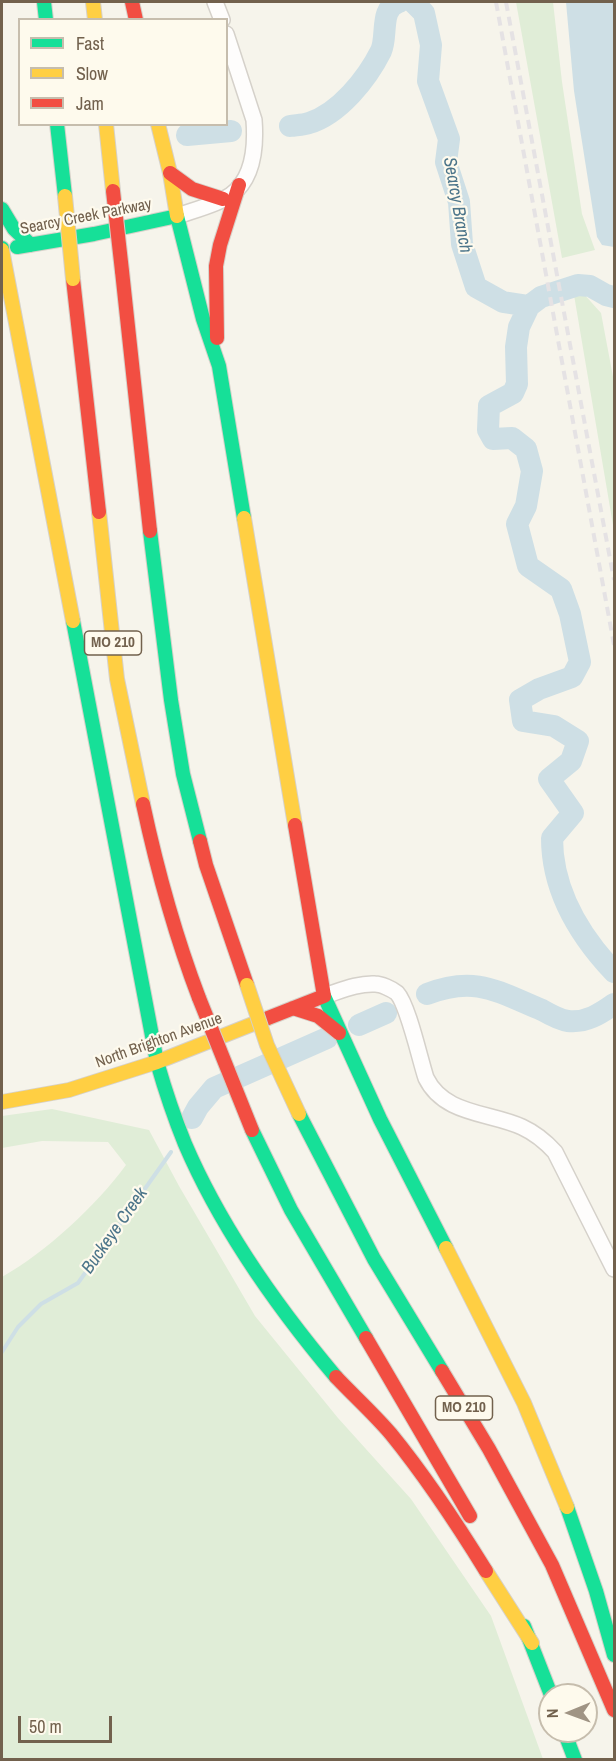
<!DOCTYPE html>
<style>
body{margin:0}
#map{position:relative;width:616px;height:1761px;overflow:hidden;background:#f6f4eb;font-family:"Archivo Narrow",sans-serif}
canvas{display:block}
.frame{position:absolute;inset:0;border:3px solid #72614d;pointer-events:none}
.legend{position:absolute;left:18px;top:18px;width:210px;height:108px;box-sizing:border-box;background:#fefaed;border:2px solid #c6bdad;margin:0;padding:8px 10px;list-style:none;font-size:18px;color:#72614d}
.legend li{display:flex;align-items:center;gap:12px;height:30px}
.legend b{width:30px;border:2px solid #c6bdad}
.north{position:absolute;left:538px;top:1683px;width:60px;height:60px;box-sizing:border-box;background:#fefaed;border:2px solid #c6bdad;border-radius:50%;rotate:269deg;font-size:16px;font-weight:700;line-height:24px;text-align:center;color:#72614d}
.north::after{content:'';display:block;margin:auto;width:21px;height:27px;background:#a09484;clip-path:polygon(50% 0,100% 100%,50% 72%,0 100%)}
.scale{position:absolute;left:18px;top:1716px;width:94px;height:27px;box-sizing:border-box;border:3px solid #72614d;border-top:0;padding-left:8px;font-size:18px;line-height:21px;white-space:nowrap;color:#72614d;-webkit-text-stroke:4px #fefaed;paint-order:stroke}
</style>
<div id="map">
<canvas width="616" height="1761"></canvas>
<div class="frame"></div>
<ul class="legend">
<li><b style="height:8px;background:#16e098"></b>Fast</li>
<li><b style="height:8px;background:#ffcf43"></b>Slow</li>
<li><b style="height:8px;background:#f24e42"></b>Jam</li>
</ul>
<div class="north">N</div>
<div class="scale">50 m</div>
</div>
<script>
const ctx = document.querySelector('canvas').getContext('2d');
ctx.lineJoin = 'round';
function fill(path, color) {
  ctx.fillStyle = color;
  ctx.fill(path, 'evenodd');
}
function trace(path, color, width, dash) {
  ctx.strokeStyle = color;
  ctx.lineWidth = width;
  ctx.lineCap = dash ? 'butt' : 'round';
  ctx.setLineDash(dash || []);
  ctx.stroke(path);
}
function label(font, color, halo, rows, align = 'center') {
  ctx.font = font + ' "Archivo Narrow",sans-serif';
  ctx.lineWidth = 4.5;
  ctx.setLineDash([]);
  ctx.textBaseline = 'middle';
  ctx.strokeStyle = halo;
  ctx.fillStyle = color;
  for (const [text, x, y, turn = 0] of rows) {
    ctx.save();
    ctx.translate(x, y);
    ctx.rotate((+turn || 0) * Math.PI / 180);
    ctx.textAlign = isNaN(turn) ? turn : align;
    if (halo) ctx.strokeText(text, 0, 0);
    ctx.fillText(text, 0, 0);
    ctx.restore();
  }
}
const green = new Path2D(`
 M516,2H553L562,82L582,214L595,250L562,258Z
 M583,293L601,313L614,382V531L574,295Z
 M52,1109L149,1130L179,1186L255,1316L338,1418L411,1499L491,1616L543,1759H2V1277C46,1252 96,1206 126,1165L108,1142L42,1141L2,1148V1116Z`);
const water = new Path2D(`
 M566,2H614V247L602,245L597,237L574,91Z`);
const stream = new Path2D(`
 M2,1352L18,1327L41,1304L78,1283L171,1152`);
const river = new Path2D(`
 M413,2L424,13L431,45L428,81L449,139L446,162L459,202L462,244L476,287L503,302L529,306
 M290,126C296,125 303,125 309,123C339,114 367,79 381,51C388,36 379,8 399,2
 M187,135L231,131
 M614,297L606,295L590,286L578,285L541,297L529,306L519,327L516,347L517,384L513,393L489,406L488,430L493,439L512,438L526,449L532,471L526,506L517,524L528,566L561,589L570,614L580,662L572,677L539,689L520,700L523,721L554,726L578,741L571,761L549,779L573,813L552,838C552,890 579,935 614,972
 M427,994C476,975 498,992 542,1010C549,1014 560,1020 568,1021C586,1023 600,1014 614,1004
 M359,1025L386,1013
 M192,1118L198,1107L214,1088L327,1038`);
const street = new Path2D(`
 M215,2L222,20
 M177,216C194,210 216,205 231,195C254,178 256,146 254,120L226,34
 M324,996C340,991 358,983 375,984C381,984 392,989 397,993C408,1005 420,1060 426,1078C444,1115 489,1112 522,1127C535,1133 545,1141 555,1152L614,1269`);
const fast = new Path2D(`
 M44,2L46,20
 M57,124L65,196
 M2,209L14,229L31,245
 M17,247L94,234L177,216L203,319L219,366L244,518
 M2,248V250
 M150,531L171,700L183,774L200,841
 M73,621L157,1062
 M324,996L380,1119L446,1248
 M157,1062C165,1090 174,1117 185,1144C221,1228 277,1307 336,1377
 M299,1114L374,1259L442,1371
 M252,1130L291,1210L366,1338
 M567,1507L596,1591L614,1655
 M524,1626L551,1695
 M564,1731L575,1760`);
const slow = new Path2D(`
 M93,2L95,20
 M106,124L113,191
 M158,124L170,173L177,216
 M2,250L73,621
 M99,512L117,679L143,804
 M244,518L295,825
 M2,1102L69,1090L157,1062L268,1018
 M446,1248L524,1403L567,1507
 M486,1571L532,1643`);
const jam = new Path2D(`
 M132,2L136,20
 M170,173L192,189L223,199
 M122,271L150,531
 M73,279L99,512
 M217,338L216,266L220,245L239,185
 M143,804C157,869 175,935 199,998
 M200,841L206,865L247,985
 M293,1008L318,1016L339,1033
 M268,1018L324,996L295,825
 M366,1338L470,1516
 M442,1371L489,1449L552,1565L614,1710
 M336,1377C354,1396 374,1414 391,1434C426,1477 457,1524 486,1571`);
const rail = new Path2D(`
 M496,2L614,645
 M506,2L614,580`);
const slowBridge = new Path2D(`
 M65,196L73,279
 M247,985L267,1045L299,1114`);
const jamBridge = new Path2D(`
 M113,191L122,271
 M199,998L252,1130`);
const shields = [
 [113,643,57],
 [464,1408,57]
];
const shieldNames = [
 ["MO 210",113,643],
 ["MO 210",464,1408]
];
const streetNames = [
 ["Searcy Creek Parkway",86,217,-11],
 ["North Brighton Avenue",159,1041,-20]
];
const waterNames = [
 ["Searcy Branch",457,205,80],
 ["Buckeye Creek",115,1231,-55]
];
fill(green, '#e0edd7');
fill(water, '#cedfe5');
trace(stream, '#cedfe5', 4);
trace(river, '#cedfe5', 22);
trace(street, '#d5d1ca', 18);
trace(fast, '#d6d1c9', 16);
trace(slow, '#d6d1c9', 16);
trace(jam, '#d6d1c9', 16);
trace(street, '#fefdfc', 15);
trace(fast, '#16e098', 14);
trace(slow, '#ffcf43', 14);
trace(jam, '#f24e42', 14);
trace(rail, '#e5e2e4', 4, [9, 6]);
trace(slowBridge, '#d5cfc7', 16, []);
trace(jamBridge, '#d5cfc7', 16, []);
trace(slowBridge, '#ffcf43', 14);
trace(jamBridge, '#f24e42', 14);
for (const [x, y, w] of shields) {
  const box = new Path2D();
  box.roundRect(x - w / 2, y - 12, w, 24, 4.5);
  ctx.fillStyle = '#fefaed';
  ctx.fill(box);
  trace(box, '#72614d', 1.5);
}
label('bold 15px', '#72614d', null, shieldNames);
label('16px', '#72614d', '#fefaed', streetNames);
label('italic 18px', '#4c758a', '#fefaed', waterNames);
</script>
